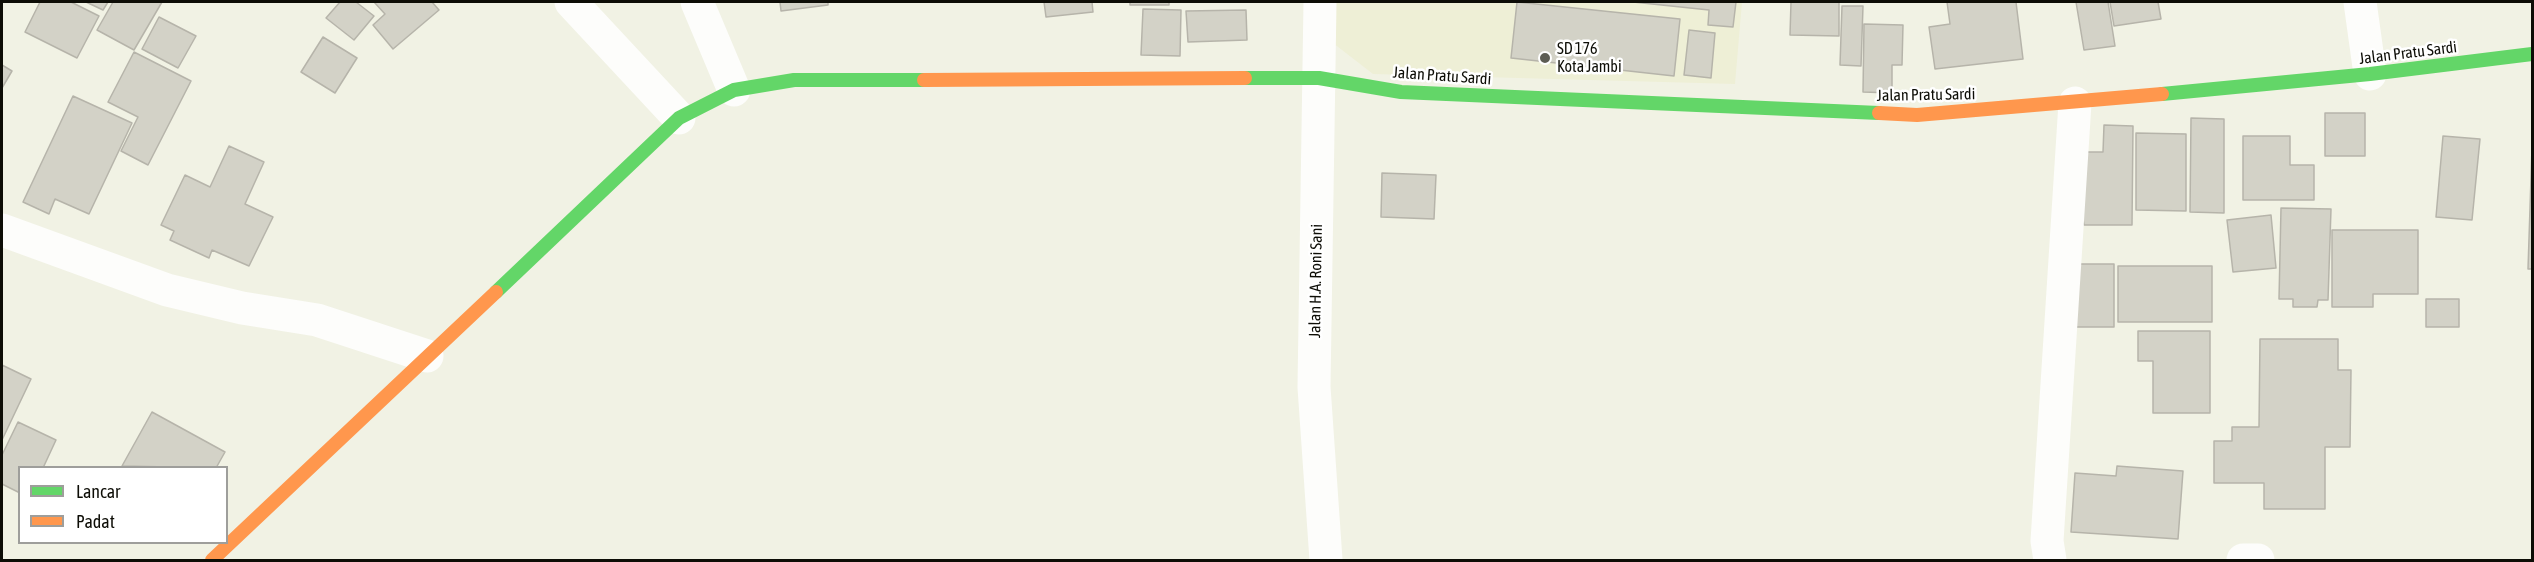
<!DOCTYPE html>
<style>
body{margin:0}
#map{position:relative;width:2534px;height:562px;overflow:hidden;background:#f1f2e4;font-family:"Asap Condensed",sans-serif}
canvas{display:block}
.frame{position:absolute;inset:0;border:3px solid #0d0d06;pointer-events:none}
.legend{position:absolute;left:18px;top:466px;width:210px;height:78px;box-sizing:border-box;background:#fff;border:2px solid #9e9e9b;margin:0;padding:8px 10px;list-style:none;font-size:18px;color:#0d0d06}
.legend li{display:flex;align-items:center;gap:12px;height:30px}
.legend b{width:30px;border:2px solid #9e9e9b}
</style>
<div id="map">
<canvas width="2534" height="562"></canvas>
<div class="frame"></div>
<ul class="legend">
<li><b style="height:8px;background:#63d668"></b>Lancar</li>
<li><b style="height:8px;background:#ff974d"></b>Padat</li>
</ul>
</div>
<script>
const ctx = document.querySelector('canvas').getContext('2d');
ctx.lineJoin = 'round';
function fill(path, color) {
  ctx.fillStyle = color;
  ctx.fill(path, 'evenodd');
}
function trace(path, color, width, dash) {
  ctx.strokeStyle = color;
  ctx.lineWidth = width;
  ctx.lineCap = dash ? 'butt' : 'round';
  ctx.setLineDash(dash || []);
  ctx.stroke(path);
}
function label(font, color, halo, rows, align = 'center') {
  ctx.font = font + ' "Asap Condensed",sans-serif';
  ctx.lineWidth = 5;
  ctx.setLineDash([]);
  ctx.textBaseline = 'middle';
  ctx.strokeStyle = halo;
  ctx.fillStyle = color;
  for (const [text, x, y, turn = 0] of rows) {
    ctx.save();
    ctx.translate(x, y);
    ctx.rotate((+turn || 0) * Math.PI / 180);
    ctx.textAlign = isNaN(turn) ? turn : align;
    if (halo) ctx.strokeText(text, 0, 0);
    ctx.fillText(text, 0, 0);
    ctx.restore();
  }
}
const built = new Path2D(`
 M1336,2H1742L1735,84L1373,74L1333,43Z`);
const building = new Path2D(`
 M40,2H71L99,16L77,58L25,32Z
 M86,2H108L103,10Z
 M113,2H162L134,50L97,30Z
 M340,2H356L374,16L354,40L326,18Z
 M374,2H432L439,10L393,49L373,25L385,14Z
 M780,2H828V5L781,11Z
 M1044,2H1092L1093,12L1046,17Z
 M1130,2H1169V5H1130Z
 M1517,2L1680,19L1674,76L1511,58Z
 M1633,2H1736L1733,27L1708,25L1709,10Z
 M1791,2H1839V36L1790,35Z
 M1947,2H2016L2023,59L1935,69L1929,27L1950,24Z
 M2076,2H2108L2115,46L2084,50Z
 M2110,2H2158L2161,19L2114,26Z
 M1842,6H1863L1861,66L1840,65Z
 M1143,9L1181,10L1180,56L1141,55Z
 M1246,10L1247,40L1188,42L1186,11Z
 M159,17L196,36L178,68L142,49Z
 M1864,24L1903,25L1902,65H1892V93L1863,92Z
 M1689,30L1715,33L1711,78L1684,75Z
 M323,37L357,58L335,93L301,72Z
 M134,52L191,81L148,165L121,151L138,117L108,102Z
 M2,65L12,71L2,88Z
 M73,96L132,123L89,214L55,199L49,214L23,202Z
 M2325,113H2365V156H2325Z
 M2191,118L2224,119V213L2190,212Z
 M2104,125L2133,126L2132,225H2084L2072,152H2103Z
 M2136,133L2186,134V211L2136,210Z
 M2243,136H2290V165H2314V200H2243Z
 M2443,136L2480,139L2472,220L2436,217Z
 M229,146L264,162L245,204L273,217L249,266L212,250L209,258L170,240L174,231L161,225L185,175L210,187Z
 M2532,147V269H2528Z
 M1382,173L1436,175L1434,219L1381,217Z
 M2281,208L2331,209L2328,300H2318L2317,307H2293V299H2279Z
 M2271,215L2276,268L2233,272L2227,220Z
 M2332,230H2418V294H2373V307H2332Z
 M2069,264H2114V327H2069Z
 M2118,266H2212V322H2118Z
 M2426,299H2459V327H2426Z
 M2138,331H2210V413H2153V361H2138Z
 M2260,339H2338V370H2351L2350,447H2325V509H2264V483H2214V441H2232V427H2259Z
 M2,365L31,379L2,440Z
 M152,412L225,452L216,468L122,466Z
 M18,422L56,440L43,468H20V493L2,484V455Z
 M2117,466L2183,471L2178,539L2071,532L2075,473L2116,476Z`);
const street = new Path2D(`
 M571,2L679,118
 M697,2L734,90
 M1320,2L1314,387L1326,560
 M2360,2L2370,74
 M2,230L167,290L242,308L317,320L427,356
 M2050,560L2047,541L2075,103
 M2243,560H2258`);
const fast = new Path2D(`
 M1245,78H1319L1401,92L1879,113
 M2162,94L2370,74L2532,54
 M496,292L679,118L734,90L794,80H924`);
const slow = new Path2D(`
 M924,80L1245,78
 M1879,113L1917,115L2162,94
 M212,560L496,292`);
const markers = [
 [1545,58,6,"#5d5d54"]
];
const poiNames = [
 ["SD 176",1557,49],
 ["Kota Jambi",1557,67]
];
const streetNames = [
 ["Jalan Pratu Sardi",2408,53,-7],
 ["Jalan Pratu Sardi",1442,76,4],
 ["Jalan Pratu Sardi",1926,95,-1],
 ["Jalan H.A. Roni Sani",1316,281,-89]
];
fill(built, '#eeefd6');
fill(building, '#d3d2c7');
trace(building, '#b6b4aa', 1.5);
trace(street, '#fdfdfb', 33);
trace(fast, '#63d668', 14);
trace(slow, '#ff974d', 14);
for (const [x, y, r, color] of markers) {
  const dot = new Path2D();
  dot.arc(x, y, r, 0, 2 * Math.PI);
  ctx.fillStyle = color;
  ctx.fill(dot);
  trace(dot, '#fff', 2);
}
label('16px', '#0d0d06', '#fff', poiNames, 'left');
label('16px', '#0d0d06', '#fff', streetNames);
</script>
